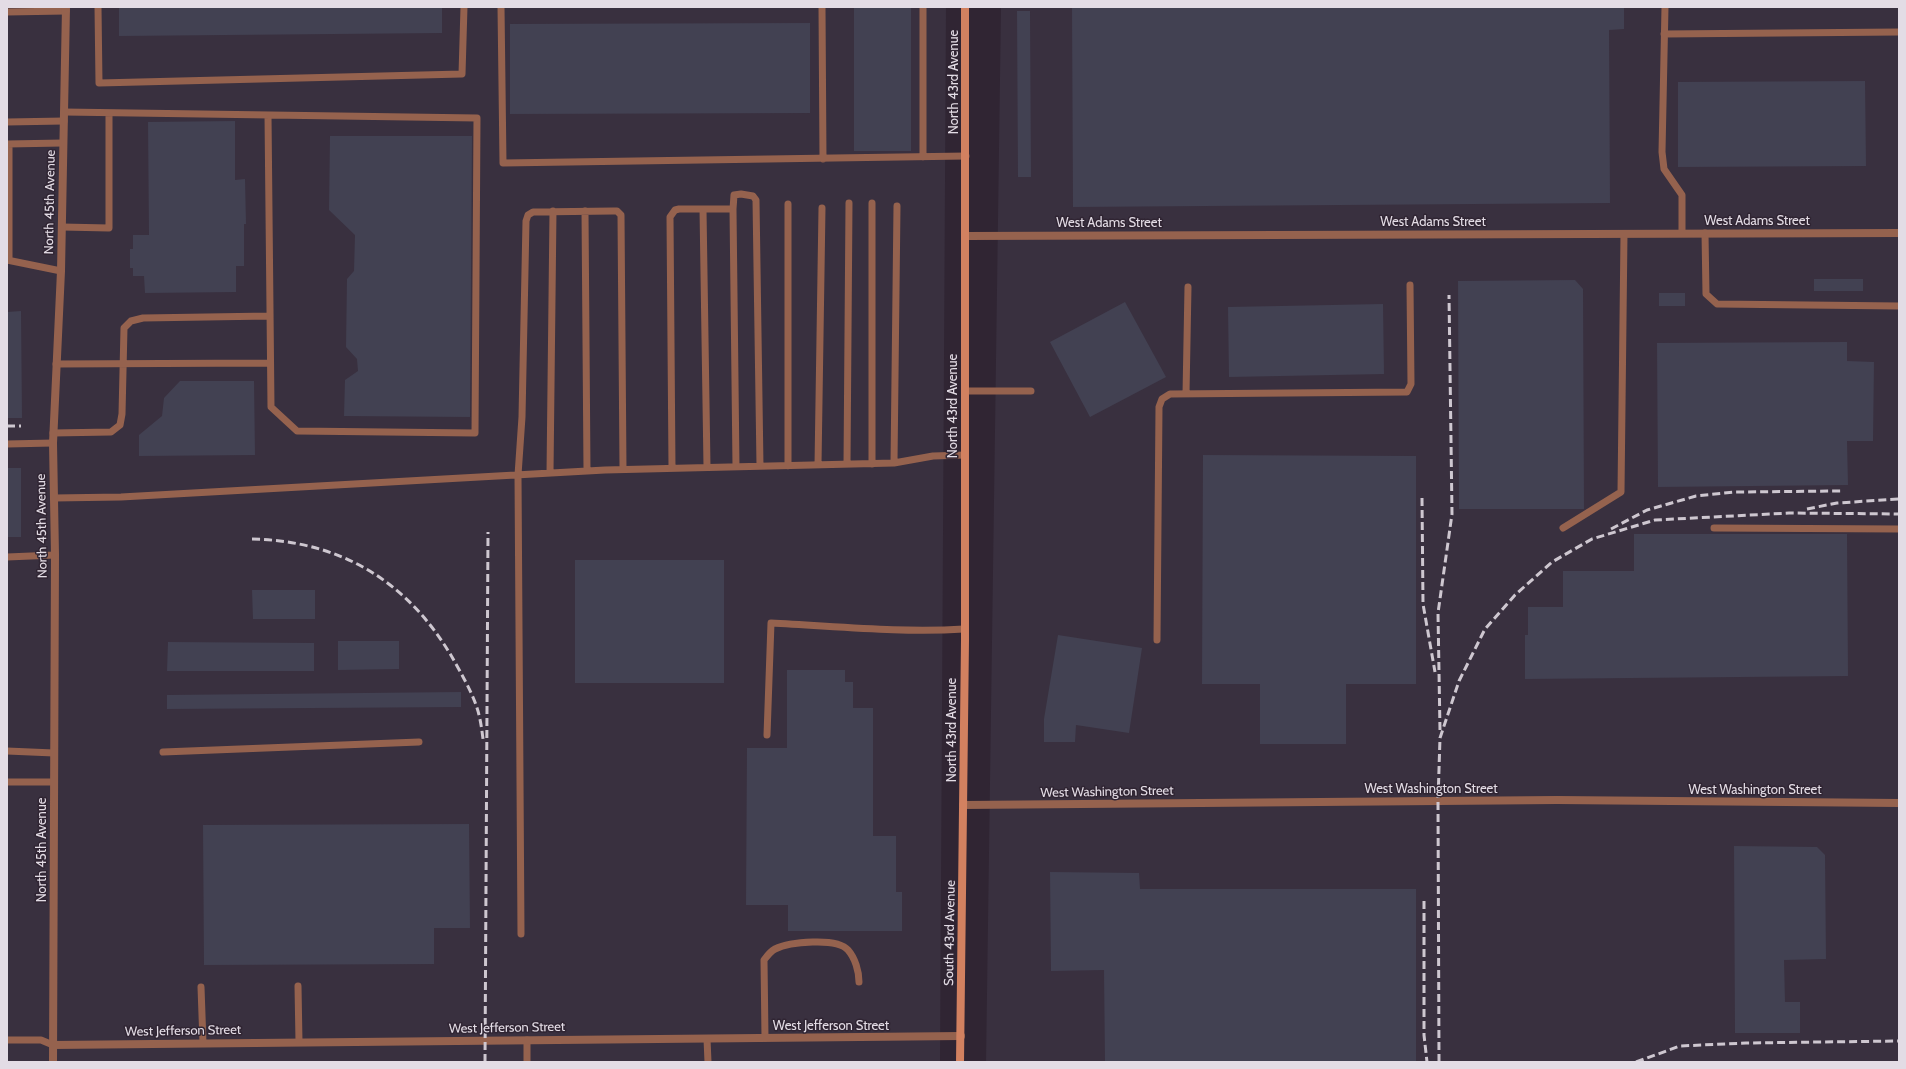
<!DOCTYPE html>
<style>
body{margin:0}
#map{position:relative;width:1906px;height:1069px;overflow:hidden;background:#302533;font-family:Cabin,sans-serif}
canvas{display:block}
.frame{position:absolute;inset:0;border:8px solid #e3dce5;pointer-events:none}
</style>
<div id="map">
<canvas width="1906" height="1069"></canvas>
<div class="frame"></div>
</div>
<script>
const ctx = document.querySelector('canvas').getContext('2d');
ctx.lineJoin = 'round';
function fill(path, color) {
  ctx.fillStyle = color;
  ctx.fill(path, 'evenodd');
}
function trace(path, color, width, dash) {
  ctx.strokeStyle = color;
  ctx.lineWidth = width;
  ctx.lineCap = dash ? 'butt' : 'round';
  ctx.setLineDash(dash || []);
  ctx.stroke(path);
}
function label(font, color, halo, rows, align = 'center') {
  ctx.font = font + ' Cabin,sans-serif';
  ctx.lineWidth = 3;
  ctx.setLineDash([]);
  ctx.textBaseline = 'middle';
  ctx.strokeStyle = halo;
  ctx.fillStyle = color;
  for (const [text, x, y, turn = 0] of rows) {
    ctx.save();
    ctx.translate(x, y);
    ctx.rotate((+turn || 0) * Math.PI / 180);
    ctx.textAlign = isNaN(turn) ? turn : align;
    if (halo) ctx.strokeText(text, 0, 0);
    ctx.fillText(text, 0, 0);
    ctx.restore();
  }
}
const industrial = new Path2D(`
 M7,7H946L940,1062H7Z
 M1001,7H1899V1062H986Z`);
const building = new Path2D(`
 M119,7H442V33L119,36Z
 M1072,7H1624V29L1609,30L1610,203L1073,207Z
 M854,8H911V151H854Z
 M1017,11H1030L1031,177H1018Z
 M810,23V113L510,114V24Z
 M1865,81L1866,166L1678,167V82Z
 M235,121V180L245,179L246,224H244V266H236V292L145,293L144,276H133V268H130V249H133V235H149L148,122Z
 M330,136H472L470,417L344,416L345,380L358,371L357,359L346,347L347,279L354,271L355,235L329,210Z
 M1814,279H1863V291H1814Z
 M1575,280L1583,289L1584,509H1459L1458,281Z
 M1659,293H1685V306H1659Z
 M1125,302L1166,377L1090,417L1050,342Z
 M1383,304L1384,374L1229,377L1228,307Z
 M21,311L22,418H7V312Z
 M1847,342V361L1874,362L1873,441H1847L1848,485L1658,487L1657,343Z
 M180,381H254L255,455L139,456V435L162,416L164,398Z
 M1203,455L1416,456V684H1346V744H1260V684H1202Z
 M7,468H21V537H7Z
 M1634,534H1847L1848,676L1525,679V635H1528V607H1563V571H1634Z
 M575,560H724V683H575Z
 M252,590H315V619H253Z
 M1058,635L1142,648L1129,733L1076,725L1075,742H1044V719Z
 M338,641H399V669L338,670Z
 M168,642L314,643V671H167Z
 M787,670H845V682H853V708H873V836H896V892H902V931H788V905H746L747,748H787Z
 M461,692V707L167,709V695Z
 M469,824L470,928H434V964L204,965L203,825Z
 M1734,846L1817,847L1825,855L1826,959L1784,960L1785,1002H1800V1033H1735Z
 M1050,872L1139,873L1140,889H1416V1062H1105L1104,970L1051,971Z`);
const lane = new Path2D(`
 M98,7L99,83L462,74L464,7
 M501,7L503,163L966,156
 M822,7L823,159
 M923,7V157
 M1665,7L1662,152L1664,169L1682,195V233
 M7,12L66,11
 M1664,34L1899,32
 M64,112L477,118L475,433L297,431L271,407L268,115
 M7,122L64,121
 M7,144L63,143
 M872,203V464
 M788,204V466
 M703,209L707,467
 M733,209L736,467
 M585,211L587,471
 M62,227L109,228V113
 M1705,233L1706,294L1717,304L1899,306
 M7,260L61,271
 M9,260V144
 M56,364L270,363
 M965,391H1031
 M1186,394L1188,287
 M53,433L111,432L120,425L122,414L124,328L131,321L143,318L270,316
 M7,444L53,443
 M894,463L897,206
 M847,464L849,203
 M818,465L822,208
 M672,468L670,217L675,210L679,209H733L734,195L741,194L753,196L756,200L760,466
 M550,473L553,211
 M54,498L121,497L605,470L894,463L933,456L965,455
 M1563,528L1621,492L1624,234
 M1714,528L1899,529
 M7,557L55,555
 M1157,640L1159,407L1162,399L1170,394L1407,392L1411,384L1410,285
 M767,735L771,623C835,626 900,633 964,629
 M7,751L54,753
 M163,752L419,742
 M7,782H54
 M521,934L518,475L522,417L526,221L528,215L533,212L613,211H617L621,215L623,469
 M298,986L299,1042
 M201,987L203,1043
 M765,1038L764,960C767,956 771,951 775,949C789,942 837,937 848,950C855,958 859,971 859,982
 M707,1039L708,1062
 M7,1040H41L53,1045
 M527,1040V1062`);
const street = new Path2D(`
 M966,236L1899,233
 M963,805L1557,800L1899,803
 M53,1045L961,1036
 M53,1062L55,555L53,443L61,271L66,7`);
const secondary = new Path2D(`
 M960,1062L965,640V7`);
const rail = new Path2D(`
 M7,426H21
 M1422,498L1423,604L1435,672
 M1807,509L1837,503L1899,499
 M1611,529L1647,510L1696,496L1735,492L1841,491
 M252,539C341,541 407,581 452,657C461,673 475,697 479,715C481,723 482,731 483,739
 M1440,730L1438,613L1452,514L1449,295
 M1424,901V1035L1427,1062
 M485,1062L488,532
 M1439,1062L1438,801L1440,738L1459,681L1485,629L1515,595L1552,562L1592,539L1655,520L1789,513L1899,514
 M1636,1062L1680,1046L1746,1043L1899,1041`);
const streetNames = [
 ["North 43rd Avenue",954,82,-90],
 ["North 45th Avenue",50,202,-89],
 ["West Adams Street",1757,221],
 ["West Adams Street",1433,222],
 ["West Adams Street",1109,223],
 ["North 43rd Avenue",953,406,-90],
 ["North 45th Avenue",42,526,-91],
 ["North 43rd Avenue",952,730,-90],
 ["West Washington Street",1431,789],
 ["West Washington Street",1755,790],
 ["West Washington Street",1107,792,-1],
 ["North 45th Avenue",42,850,-90],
 ["South 43rd Avenue",950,933,-89],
 ["West Jefferson Street",831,1026],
 ["West Jefferson Street",507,1028,-1],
 ["West Jefferson Street",183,1031,-1]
];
fill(industrial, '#39303f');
fill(building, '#424152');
trace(lane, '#95624e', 7);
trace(street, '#95624e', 8);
trace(secondary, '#d28160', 8);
trace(rail, '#cec7d0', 3, [8, 4]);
label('13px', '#e3dce5', '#302533', streetNames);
</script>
